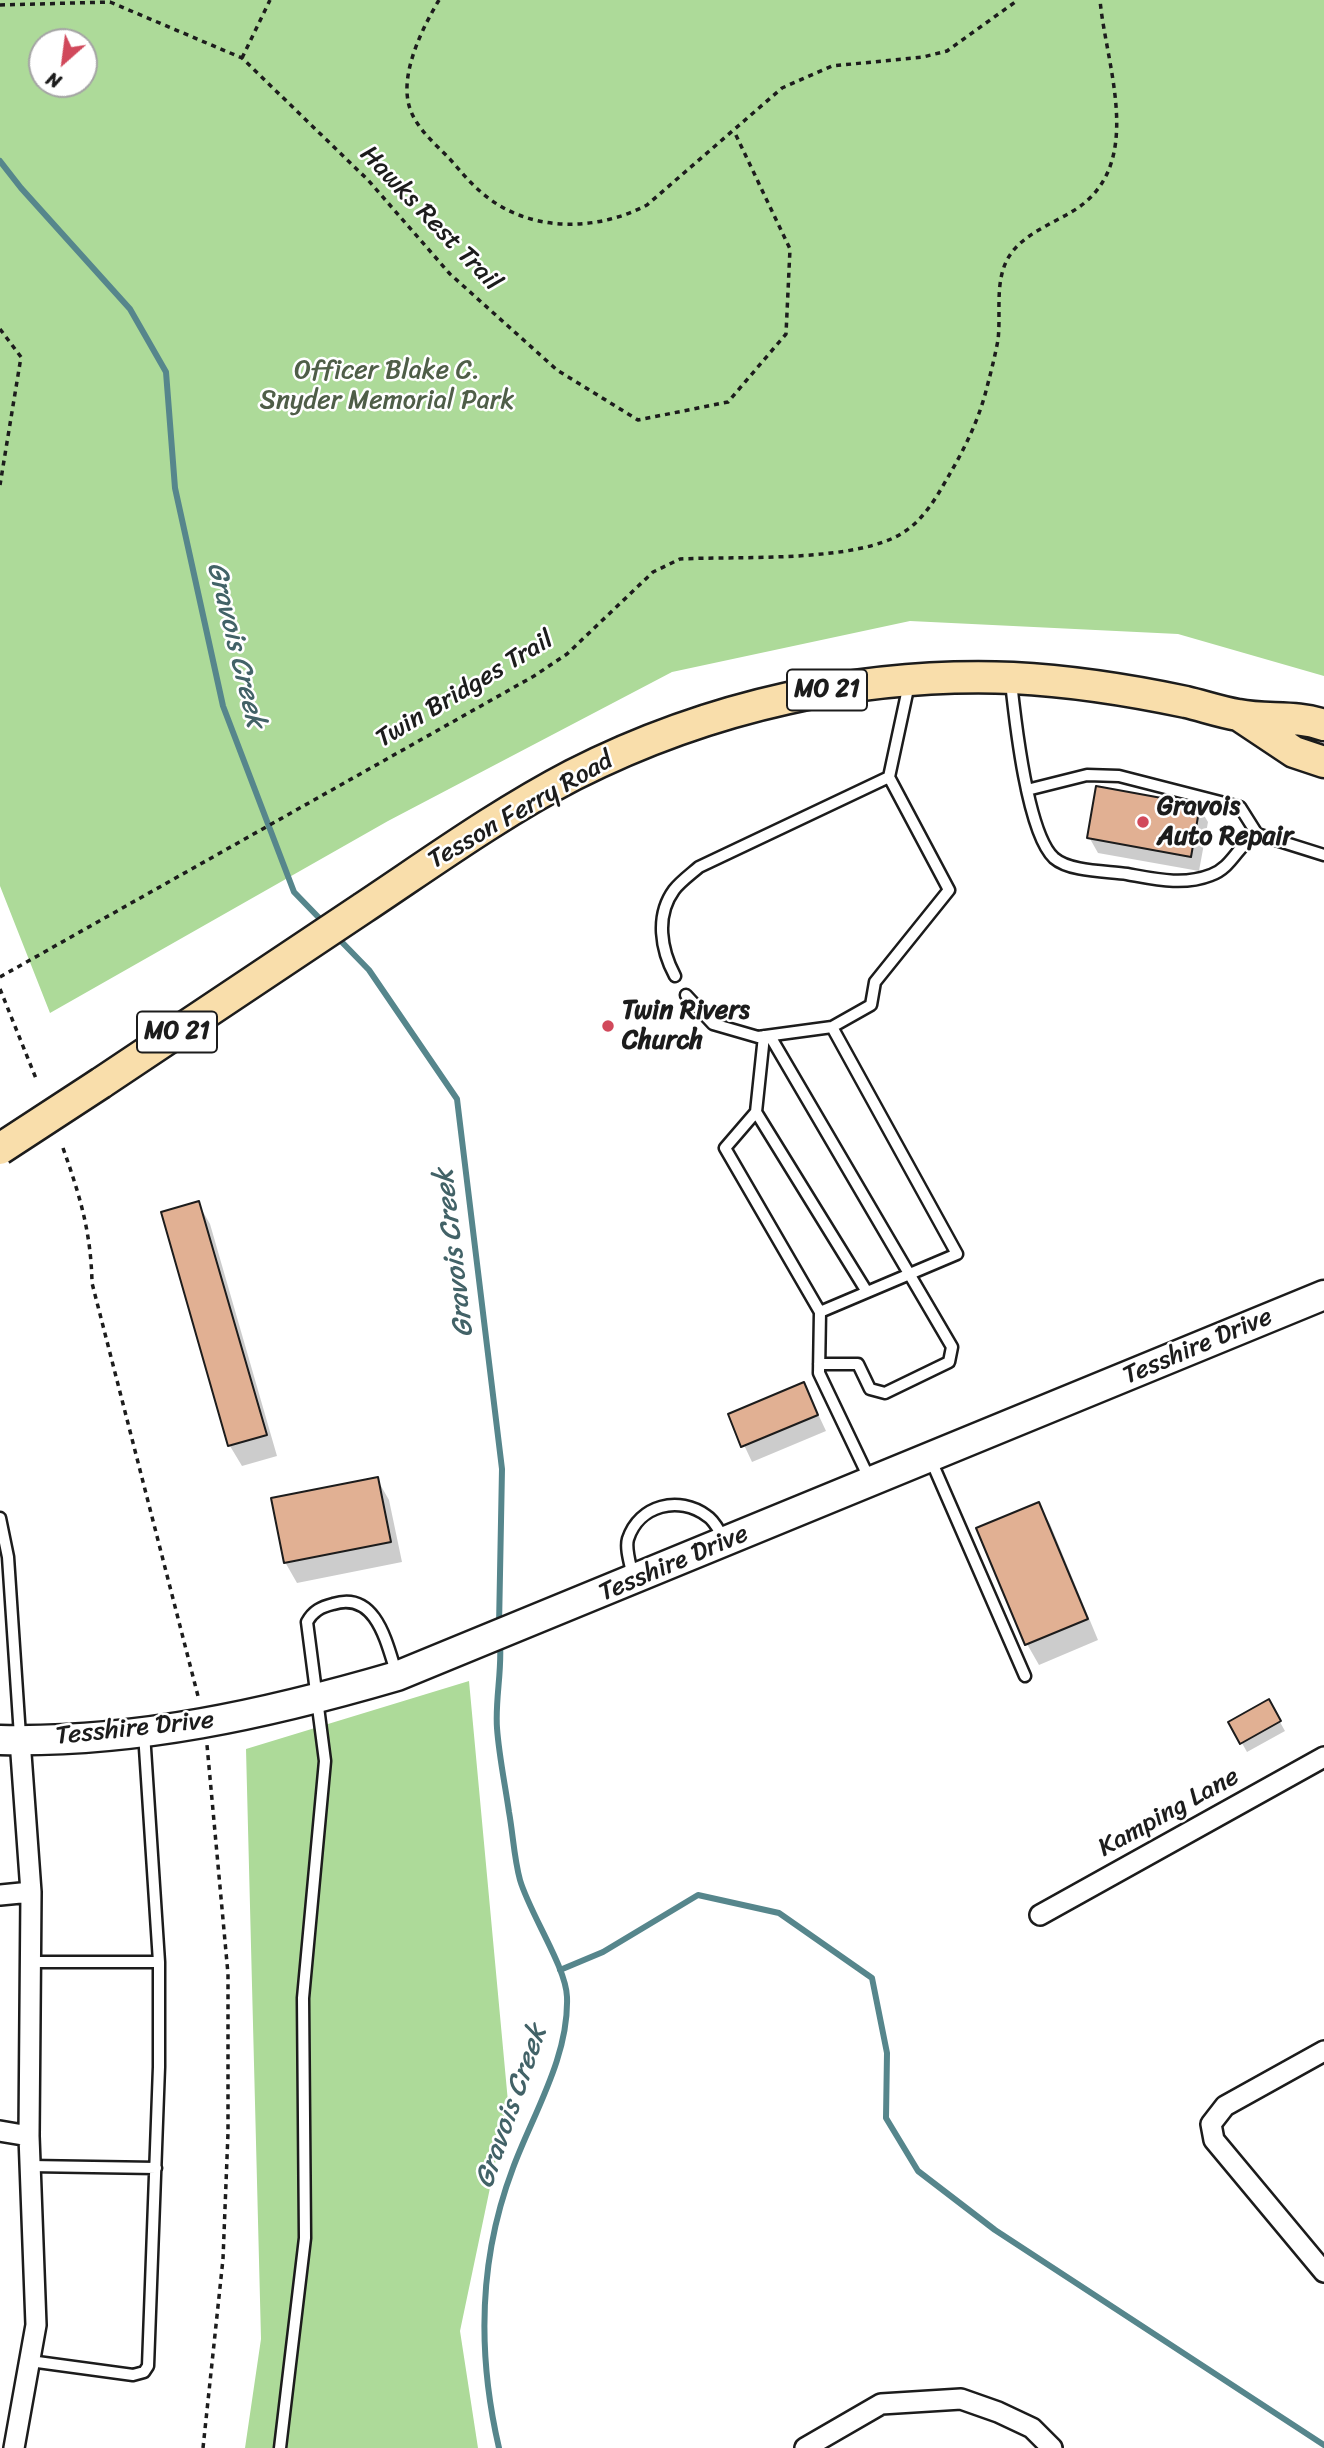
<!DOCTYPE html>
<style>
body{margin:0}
#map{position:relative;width:1324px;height:2448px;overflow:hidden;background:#fff;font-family:Sriracha,sans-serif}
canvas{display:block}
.north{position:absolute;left:28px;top:28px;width:70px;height:70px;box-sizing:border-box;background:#fff;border:2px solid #a4a4a4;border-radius:50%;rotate:208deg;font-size:19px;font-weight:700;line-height:28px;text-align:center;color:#1c1c1c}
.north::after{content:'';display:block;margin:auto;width:24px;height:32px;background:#d1495b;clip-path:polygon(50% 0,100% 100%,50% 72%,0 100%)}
</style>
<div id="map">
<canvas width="1324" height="2448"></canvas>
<div class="north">N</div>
</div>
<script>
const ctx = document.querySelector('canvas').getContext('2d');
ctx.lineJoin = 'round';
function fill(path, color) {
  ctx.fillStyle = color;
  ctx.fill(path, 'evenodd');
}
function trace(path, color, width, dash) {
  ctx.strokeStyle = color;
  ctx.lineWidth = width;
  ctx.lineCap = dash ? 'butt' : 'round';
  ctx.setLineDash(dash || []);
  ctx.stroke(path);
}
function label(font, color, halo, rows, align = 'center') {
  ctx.font = font + ' Sriracha,sans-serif';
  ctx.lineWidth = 5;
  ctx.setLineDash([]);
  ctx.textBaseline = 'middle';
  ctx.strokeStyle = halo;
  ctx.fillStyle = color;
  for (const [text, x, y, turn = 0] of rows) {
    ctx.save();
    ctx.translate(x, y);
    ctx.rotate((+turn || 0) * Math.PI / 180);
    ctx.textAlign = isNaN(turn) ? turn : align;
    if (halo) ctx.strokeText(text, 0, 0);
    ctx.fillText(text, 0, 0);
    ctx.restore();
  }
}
const green = new Path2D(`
 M0,0H1324V676L1178,634L910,621L672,672L388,821L50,1013L0,886ZM84,42V84H42V42Z
 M469,1681L508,2102L460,2331L478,2448H245L261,2339L246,1749Z`);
const shadow = new Path2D(`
 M1199,807L1208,822L1199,871L1098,853L1089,837Z
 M198,1203L210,1224L277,1456L242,1466L230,1446L163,1213Z
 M804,1384L826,1431L752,1462L730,1415Z
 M377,1479L389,1500L402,1562L297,1583L285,1562Z
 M1038,1504L1050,1524L1098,1640L1039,1665L1027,1644Z
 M1268,1701L1285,1731L1247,1752L1230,1722Z`);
const stream = new Path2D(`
 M0,161L21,188L130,309L166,372L175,488L223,706L294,892L325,924
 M335,935L369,970L457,1099L502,1469L499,1626
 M560,1970L603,1952L698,1895L779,1913L872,1978L887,2053L886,2118L918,2171L995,2230L1324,2445
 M499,2448C477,2353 478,2260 513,2168C533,2114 569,2057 567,1997C566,1967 530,1914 520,1880C514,1858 513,1834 509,1812C505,1784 499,1756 497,1728C495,1700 502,1672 500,1643`);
const building = new Path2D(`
 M1096,786L1200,805L1191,857L1087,838Z
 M199,1201L267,1435L228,1446L161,1212Z
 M804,1382L818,1415L741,1447L728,1414Z
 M378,1477L391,1542L284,1563L271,1498Z
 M1039,1502L1088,1619L1025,1645L976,1528Z
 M1269,1699L1281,1721L1240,1744L1228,1722Z`);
const path = new Path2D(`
 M439,0C423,27 402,69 408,101C412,124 432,141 448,157C459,169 469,182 481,192C527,233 596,232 647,205L782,88L832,66L923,57L947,51L1018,0
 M0,5L110,2L242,58L368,180L450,274L557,370L638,420L728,402L786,334L790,249L734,131
 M242,58L270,0
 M0,329L21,357L0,485
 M0,977L534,676L567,654L653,572L680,559C738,556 858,563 904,532C926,518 940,491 952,470C967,444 980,416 987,387C991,372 995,356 998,340C1001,315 995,286 1006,262C1018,236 1050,225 1073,211C1147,166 1106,67 1100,0
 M0,989L37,1081
 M63,1148C80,1196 91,1232 92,1283L199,1700
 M203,2448L223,2259L228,2133V1974L207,1745`);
const lane = new Path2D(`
 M1011,682C1015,719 1027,833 1054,858C1070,872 1107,871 1127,874C1155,879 1183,886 1211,875C1233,867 1238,844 1257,834L1324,855
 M1027,790L1087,775L1119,776L1240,807L1257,834
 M675,976C661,950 655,916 674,890C680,882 691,874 699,867L889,777L909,684
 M686,995L713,1024L758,1037L832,1027L871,1005L875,982L949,890L889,777
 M764,1036L756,1112L725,1148L820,1312L819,1373L870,1480
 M770,1036L952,1347L949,1362L885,1393L870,1389L858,1364H819
 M756,1112L867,1292
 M820,1312L957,1254L832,1027
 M930,1458L1025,1676
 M0,1518L8,1557L20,1736
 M633,1577C631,1566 625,1549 628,1539C639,1505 679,1495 707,1516C714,1520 719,1531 723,1537
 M30,1962H159L144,1733
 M30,2166L156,2168
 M30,2361L133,2375L144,2372L148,2366L159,2067V1962
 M280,2448L305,2238L303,1998L325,1761L307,1622C313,1611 321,1607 333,1604C377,1590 387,1645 397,1675`);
const street = new Path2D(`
 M0,1895L31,1892
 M1040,1915L1324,1757
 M1324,2051L1225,2106L1211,2124L1214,2140L1324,2272
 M0,2131L29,2136
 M14,2448L36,2325L29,2136L31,1892L20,1740
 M805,2448L881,2404L961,2399L998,2412L1032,2428L1052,2448`);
const secondary = new Path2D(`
 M0,1740C136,1743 267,1714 397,1676L1324,1295`);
const primary = new Path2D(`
 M1240,716L1294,752L1324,762
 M101,1083C189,1024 276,966 363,908C432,862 500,813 573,775C709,706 861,672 1013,678C1072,681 1129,690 1186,702C1203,706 1220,712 1238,715C1267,721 1295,715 1324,725`);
const primaryBridge = new Path2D(`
 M0,1149L101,1083`);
const markers = [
 [1143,822,7,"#d1495b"],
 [608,1026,7,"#d1495b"]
];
const shields = [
 [827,690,80],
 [177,1032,80]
];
const shieldNames = [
 ["MO 21",827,690],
 ["MO 21",177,1032]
];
const streetNames = [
 ["Hawks Rest Trail",430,219,46],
 ["Twin Bridges Trail",465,690,-31],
 ["Tesson Ferry Road",521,811,-30],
 ["Tesshire Drive",1198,1347,-23],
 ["Tesshire Drive",674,1564,-23],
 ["Tesshire Drive",135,1729,-6],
 ["Kamping Lane",1169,1813,-29]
];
const parkNames = [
 ["Officer Blake C.",387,371],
 ["Snyder Memorial Park",387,401]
];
const poiNames = [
 ["Gravois",1157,807],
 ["Auto Repair",1157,837],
 ["Twin Rivers",622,1011],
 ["Church",622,1041]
];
const waterNames = [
 ["Gravois Creek",235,645,76],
 ["Gravois Creek",455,1253,-97],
 ["Gravois Creek",512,2107,-71]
];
fill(green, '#adda99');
fill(shadow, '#0003');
trace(stream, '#56868c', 6);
fill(building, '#e1b093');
trace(building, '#1c1c1c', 2);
trace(lane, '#1c1c1c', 15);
trace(street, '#1c1c1c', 24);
trace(secondary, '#1c1c1c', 33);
trace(primary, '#1c1c1c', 35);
trace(path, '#1c1c1c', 3.5, [5, 5]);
trace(lane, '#fff', 10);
trace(street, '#fff', 19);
trace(secondary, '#fff', 28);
trace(primary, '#f9deab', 30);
trace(primaryBridge, '#1c1c1c', 35, []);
trace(primaryBridge, '#f9deab', 30);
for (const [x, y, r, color] of markers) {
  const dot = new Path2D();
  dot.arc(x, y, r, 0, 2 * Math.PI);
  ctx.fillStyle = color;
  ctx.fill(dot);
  trace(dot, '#fff', 2.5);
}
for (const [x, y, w] of shields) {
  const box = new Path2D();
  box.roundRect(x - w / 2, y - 20.5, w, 41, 5);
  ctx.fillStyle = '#fff';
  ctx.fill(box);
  trace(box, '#1c1c1c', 2);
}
label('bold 24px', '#1c1c1c', null, shieldNames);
label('26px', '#1c1c1c', '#fff', streetNames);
label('26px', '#4f5e48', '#fff', parkNames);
label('bold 26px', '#1c1c1c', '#fff', poiNames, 'left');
label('italic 28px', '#426267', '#fff', waterNames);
</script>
